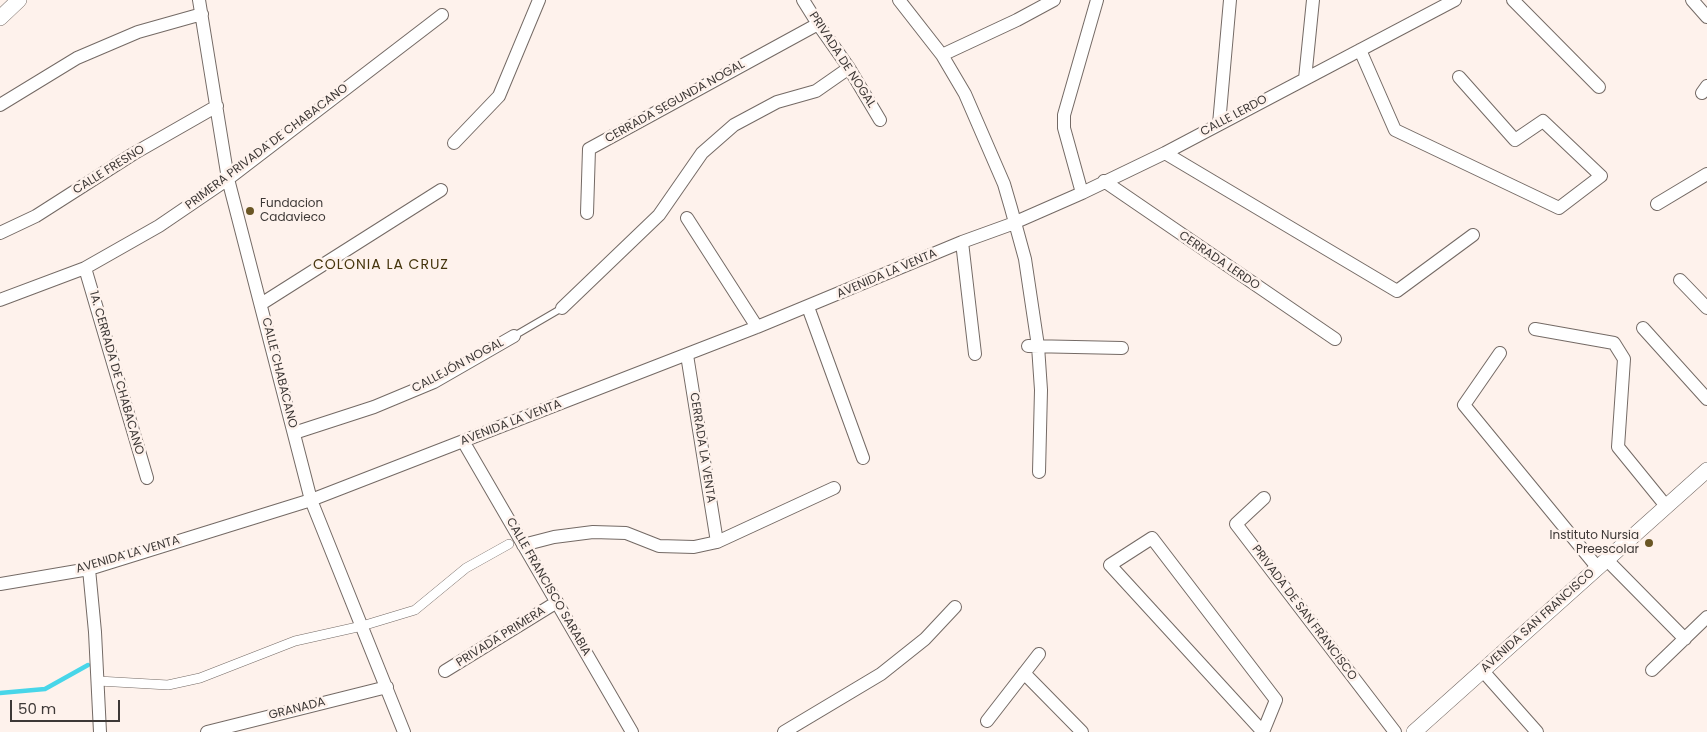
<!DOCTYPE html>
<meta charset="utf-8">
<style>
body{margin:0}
#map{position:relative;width:1707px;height:732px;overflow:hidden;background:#fef2ec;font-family:Poppins,sans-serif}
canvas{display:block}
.scale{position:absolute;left:10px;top:700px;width:110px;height:22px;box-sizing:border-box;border:2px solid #3d3836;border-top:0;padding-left:6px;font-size:15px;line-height:18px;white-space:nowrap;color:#3d3836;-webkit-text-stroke:4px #fef2ec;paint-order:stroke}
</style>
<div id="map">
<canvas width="1707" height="732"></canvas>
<div class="scale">50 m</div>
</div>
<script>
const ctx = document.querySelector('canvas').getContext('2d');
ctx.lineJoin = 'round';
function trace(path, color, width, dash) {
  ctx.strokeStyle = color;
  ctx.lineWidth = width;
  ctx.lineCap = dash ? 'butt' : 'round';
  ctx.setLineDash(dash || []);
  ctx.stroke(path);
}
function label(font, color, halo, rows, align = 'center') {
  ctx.font = font + ' Poppins,sans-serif';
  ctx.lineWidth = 5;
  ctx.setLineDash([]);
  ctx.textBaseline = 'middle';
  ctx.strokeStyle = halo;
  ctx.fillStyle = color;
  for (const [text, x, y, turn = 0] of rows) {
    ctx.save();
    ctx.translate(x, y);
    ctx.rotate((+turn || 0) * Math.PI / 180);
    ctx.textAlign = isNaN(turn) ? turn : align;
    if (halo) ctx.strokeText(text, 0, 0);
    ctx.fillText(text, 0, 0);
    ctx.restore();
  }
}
const stream = new Path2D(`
 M0,693L45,689L88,665`);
const service = new Path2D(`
 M514,336L562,308`);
const pedestrian = new Path2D(`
 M98,681L168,685L200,678L295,641L362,626L415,610L466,568L509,544`);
const minor = new Path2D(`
 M199,0L228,179L311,500L404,732
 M803,0L818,24L849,68L880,120
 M899,0L942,55L965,94L1004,184L1011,208L1025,259L1038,346L1041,390L1039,472
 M1513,0L1599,87
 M1692,0L1707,17
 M1360,50L1395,130L1559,208L1601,176L1543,121L1515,140L1459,77
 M942,55L1017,20L1054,0
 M1305,79L1313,0
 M1702,93L1707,86
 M0,105L77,58L138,32L202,14
 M1219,124L1230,0
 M454,143L499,96L539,0
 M1165,153L1397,291L1473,235
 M1104,181L1335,339
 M1082,193L1064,128V115L1097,0
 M1657,204L1707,174
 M587,213L589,149L818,24
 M687,218L757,327
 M0,233L36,216L133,154L217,106
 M962,242L975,354
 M85,268L147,478
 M1680,280L1707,308
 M0,300L85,268L159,226L228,179L442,15
 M261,304L441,190
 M808,307L863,458
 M562,308L659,215L702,153L734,125L777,102L816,91L849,68
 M1643,328L1707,399
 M1535,329L1614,343L1624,359L1618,447L1666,506
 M1028,346L1122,348
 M1500,353L1464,405L1597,567
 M687,355L717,542
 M294,433L374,407L434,382L514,336
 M463,441L632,732
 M1264,498L1236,524L1395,732
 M523,545L554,537L593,532L626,533L659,546L694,547L717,542L834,488
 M1606,559L1685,639
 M89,569L95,632L100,732
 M0,584L89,569L311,500L757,327L962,242L1009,225L1082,193L1165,153L1455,0
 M1482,670L1537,732
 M1652,670L1707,617
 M445,671L557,602
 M1024,673L1082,732
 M987,721L1039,654
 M207,732L387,687
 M784,732L881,674L925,639L955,607
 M1263,732L1276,700L1152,538L1110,565L1263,732`);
const tertiary = new Path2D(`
 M0,18L19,0
 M1414,732L1707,470`);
const markers = [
 [250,211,5,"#6a5624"],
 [1649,543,5,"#6a5624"]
];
const streetNames = [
 ["PRIVADA DE NOGAL",842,60,57],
 ["CERRADA SEGUNDA NOGAL",675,102,-29],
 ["CALLE LERDO",1234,116,-28],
 ["PRIMERA PRIVADA DE CHABACANO",267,147,-37],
 ["CALLE FRESNO",109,170,-32],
 ["CERRADA LERDO",1219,261,34],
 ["AVENIDA LA VENTA",887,274,-23],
 ["CALLEJÓN NOGAL",458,366,-28],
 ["1A. CERRADA DE CHABACANO",116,373,74],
 ["CALLE CHABACANO",279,373,76],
 ["AVENIDA LA VENTA",511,423,-21],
 ["CERRADA LA VENTA",702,448,81],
 ["AVENIDA LA VENTA",128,555,-16],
 ["CALLE FRANCISCO SARABIA",548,587,60],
 ["PRIVADA DE SAN FRANCISCO",1304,613,53],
 ["AVENIDA SAN FRANCISCO",1538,621,-42],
 ["PRIVADA PRIMERA",501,637,-32],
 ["GRANADA",297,709,-14]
];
const poiNames = [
 ["Fundacion",260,204],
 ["Cadavieco",260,218],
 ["Instituto Nursia",1639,536,"right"],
 ["Preescolar",1639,550,"right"]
];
const neighbourhoodNames = [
 ["COLONIA LA CRUZ",381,265]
];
trace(stream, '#48d6e9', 4.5);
trace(service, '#746a65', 8);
trace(pedestrian, '#746a65', 10);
trace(minor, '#746a65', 14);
trace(tertiary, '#746a65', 16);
trace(service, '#fff', 6);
trace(pedestrian, '#fff', 9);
trace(minor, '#fff', 12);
trace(tertiary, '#fff', 15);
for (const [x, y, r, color] of markers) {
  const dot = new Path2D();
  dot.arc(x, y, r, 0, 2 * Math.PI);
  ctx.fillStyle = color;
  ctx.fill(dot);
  trace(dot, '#fef2ec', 2);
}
label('12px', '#3d3836', '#fef2ec', streetNames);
label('12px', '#3d3836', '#fef2ec', poiNames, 'left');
ctx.letterSpacing = '1px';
label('14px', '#45350c', '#fef2ec', neighbourhoodNames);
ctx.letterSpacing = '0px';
</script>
